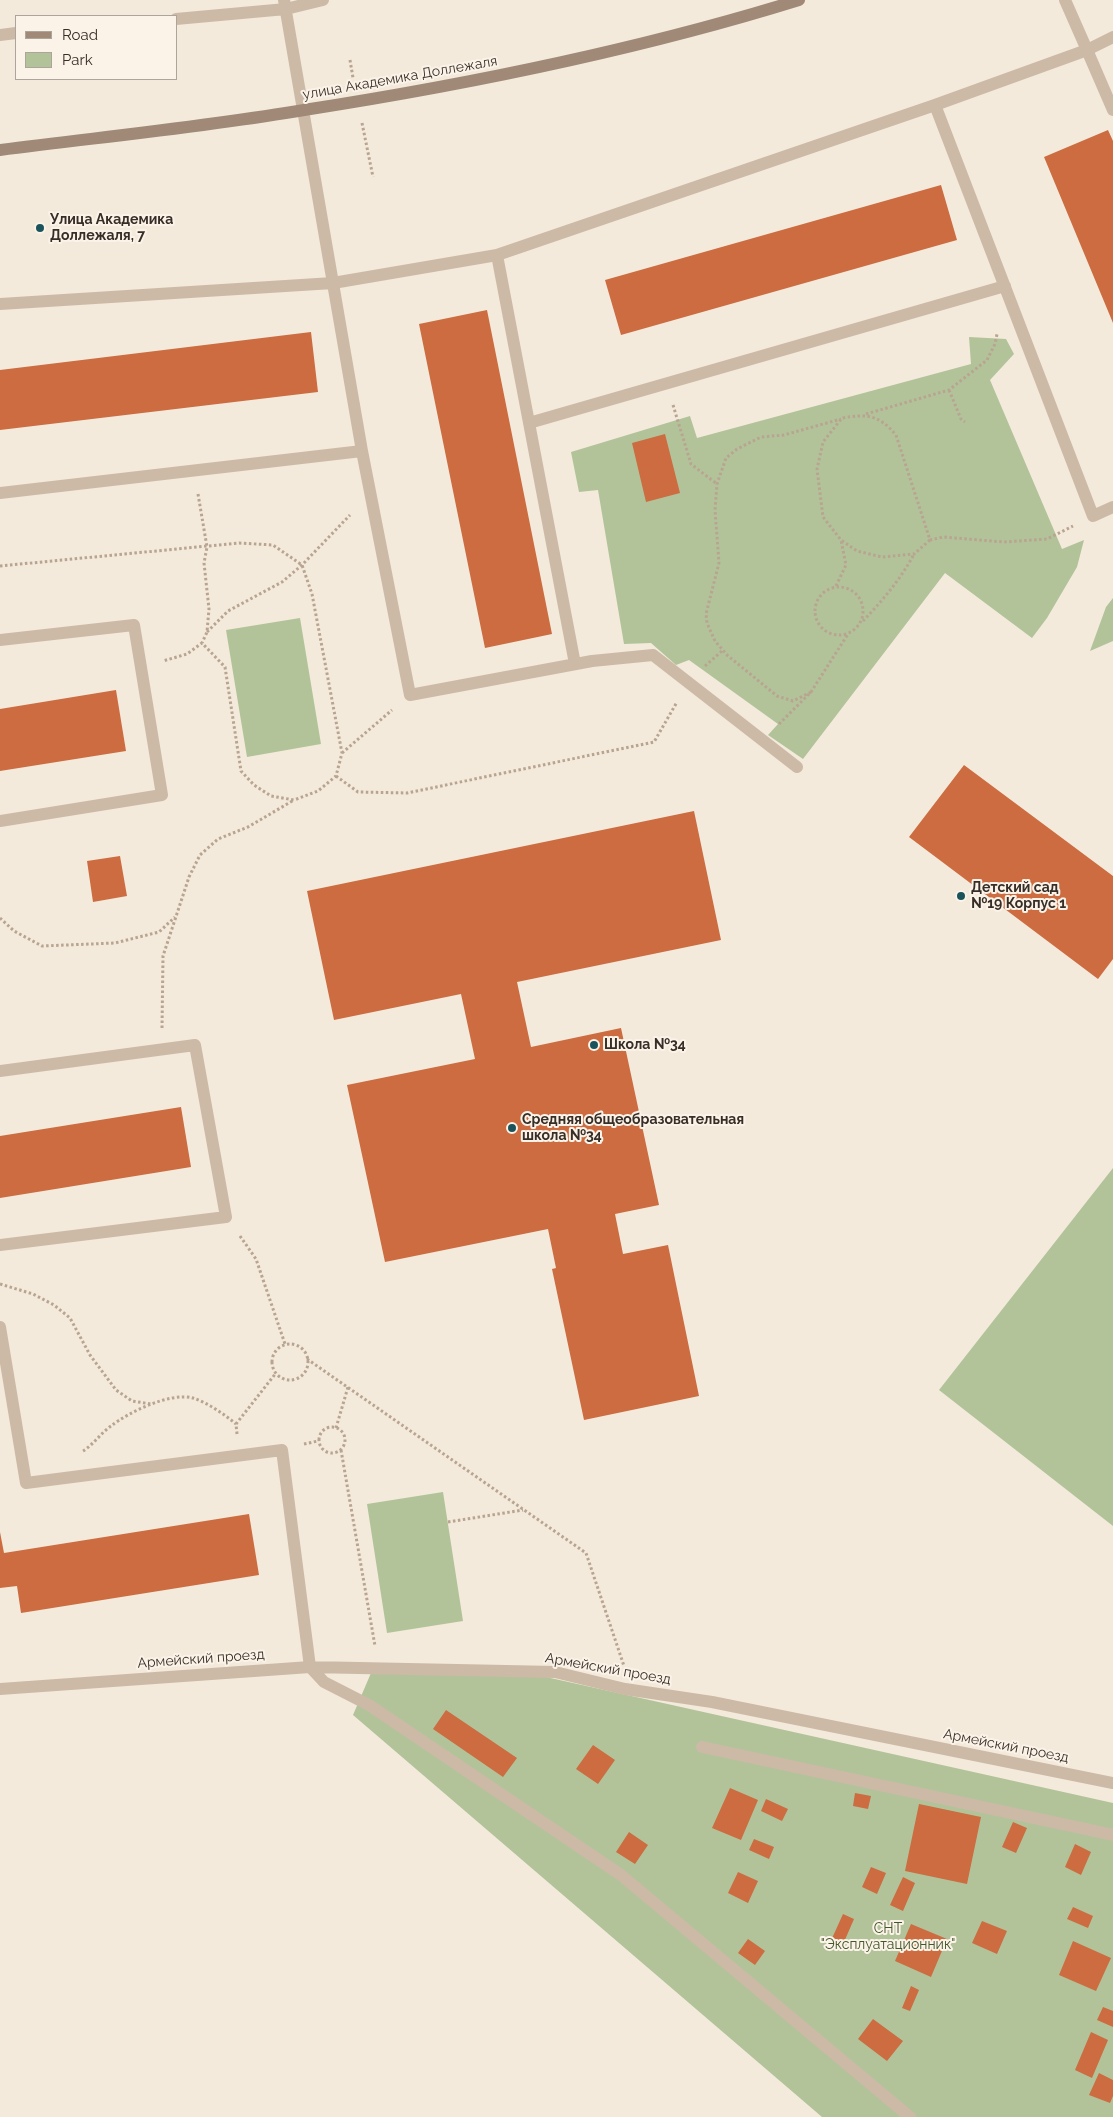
<!DOCTYPE html>
<meta charset="utf-8">
<style>
body{margin:0}
#map{position:relative;width:1113px;height:2117px;overflow:hidden;background:#f3eadb;font-family:Raleway,sans-serif}
canvas{display:block}
.legend{position:absolute;left:15px;top:15px;width:162px;height:65px;box-sizing:border-box;background:#fbf3e8;border:1px solid #ada49b;margin:0;padding:6px 9px;list-style:none;font-size:15px;color:#382e28}
.legend li{display:flex;align-items:center;gap:10px;height:25px}
.legend b{width:25px;border:1px solid #ada49b}
</style>
<div id="map">
<canvas width="1113" height="2117"></canvas>
<ul class="legend">
<li><b style="height:6px;background:#a08977"></b>Road</li>
<li><b style="height:14px;background:#b2c39a"></b>Park</li>
</ul>
</div>
<script>
const ctx = document.querySelector('canvas').getContext('2d');
ctx.lineJoin = 'round';
function fill(path, color) {
  ctx.fillStyle = color;
  ctx.fill(path, 'evenodd');
}
function trace(path, color, width, dash) {
  ctx.strokeStyle = color;
  ctx.lineWidth = width;
  ctx.lineCap = dash ? 'butt' : 'round';
  ctx.setLineDash(dash || []);
  ctx.stroke(path);
}
function label(font, color, halo, rows, align = 'center') {
  ctx.font = font + ' Raleway,sans-serif';
  ctx.lineWidth = 4;
  ctx.setLineDash([]);
  ctx.textBaseline = 'middle';
  ctx.strokeStyle = halo;
  ctx.fillStyle = color;
  for (const [text, x, y, turn = 0] of rows) {
    ctx.save();
    ctx.translate(x, y);
    ctx.rotate((+turn || 0) * Math.PI / 180);
    ctx.textAlign = isNaN(turn) ? turn : align;
    if (halo) ctx.strokeText(text, 0, 0);
    ctx.fillText(text, 0, 0);
    ctx.restore();
  }
}
const green = new Path2D(`
 M969,337L1006,339L1014,354L990,380L1062,549L1084,540L1077,567L1047,618L1032,638L945,573L803,759L768,735L778,724L689,660L676,665L651,643L624,644L598,490L579,492L571,452L690,416L697,438L971,364Z
 M1113,598V641L1090,651L1106,607Z
 M300,618L321,744L247,757L226,630Z
 M1113,1168V1526L939,1390Z
 M443,1492L463,1621L387,1633L367,1504Z
 M371,1673L546,1677L1113,1803V2117H822L353,1715Z`);
const building = new Path2D(`
 M1108,130L1113,141V323L1044,157Z
 M941,185L957,240L621,335L605,280Z
 M487,310L552,634L485,648L419,324Z
 M311,332L318,392L0,430V370Z
 M665,434L680,493L646,502L632,443Z
 M116,690L126,751L0,771V709Z
 M964,765L1113,876V959L1098,979L909,837Z
 M694,811L721,940L517,982L531,1047L621,1028L659,1205L615,1214L623,1254L668,1245L699,1396L584,1420L552,1269L556,1268L548,1229L385,1262L347,1085L475,1059L461,994L334,1020L307,891Z
 M120,856L127,896L93,902L87,861Z
 M181,1107L191,1167L0,1198V1136Z
 M249,1514L259,1575L21,1613L17,1586L0,1588V1532L4,1553Z
 M446,1710L517,1758L503,1777L433,1729Z
 M593,1745L615,1760L598,1784L576,1769Z
 M730,1788L758,1800L741,1840L712,1828Z
 M855,1793L871,1796L868,1809L853,1806Z
 M766,1799L788,1809L782,1821L761,1811Z
 M919,1804L981,1817L967,1884L905,1871Z
 M1013,1822L1027,1828L1016,1853L1002,1847Z
 M629,1832L648,1845L635,1864L616,1852Z
 M754,1839L774,1847L769,1859L749,1850Z
 M1075,1844L1091,1852L1081,1875L1065,1867Z
 M871,1867L886,1873L877,1894L862,1887Z
 M738,1872L758,1881L748,1903L728,1893Z
 M903,1877L915,1883L903,1911L890,1905Z
 M1073,1907L1093,1916L1088,1928L1067,1919Z
 M843,1914L854,1919L841,1949L829,1945Z
 M982,1921L1007,1931L997,1954L972,1943Z
 M911,1924L947,1939L931,1977L895,1961Z
 M748,1939L765,1951L755,1965L738,1953Z
 M1073,1941L1111,1958L1096,1991L1059,1975Z
 M911,1986L919,1990L910,2011L902,2008Z
 M1103,2007L1113,2011V2027L1097,2020Z
 M873,2019L903,2041L887,2061L858,2039Z
 M1091,2032L1108,2040L1092,2078L1075,2070Z
 M1099,2073L1113,2080V2096L1110,2103L1089,2095Z`);
const path = new Path2D(`
 M350,60L353,78
 M362,123L373,177
 M949,390L961,419L965,422
 M673,405L691,464L717,484
 M866,414L949,390L987,360L995,344L997,334
 M198,494L207,547L204,563L209,609L207,632L202,643
 M930,540L914,554L882,557L857,551L841,540L823,517L817,469L823,442L842,418C867,414 878,414 896,435L930,540L943,537L1004,542L1047,539L1073,526
 M0,566L239,543L273,545L302,565L312,594L342,753L336,776L318,791L294,800
 M836,586L846,565L841,540
 M815 611a24 24 0 1 1 48 0a24 24 0 1 1-48 0Z
 M863,621C882,601 901,579 914,554
 M207,632L228,611L282,582L302,565L350,515
 M705,666L723,650
 M811,692L793,701L777,696L727,655L715,641L707,623L706,614L719,563L715,510L717,484L726,458L737,449L761,437L784,435L841,419
 M779,724L811,692L848,634
 M342,753L392,710
 M336,776L358,792L407,793L654,742L677,702
 M0,918L14,931L42,946L115,943L159,932L175,917
 M162,1028L163,956L189,877L200,855L218,839L248,827L294,800L271,796L254,785L241,771L225,667L202,643L187,654L163,661
 M240,1236L256,1259L285,1344
 M0,1284L33,1294L54,1305L70,1318L90,1355L116,1390L132,1401L151,1404
 M272 1362a18 18 0 1 1 36 0a18 18 0 1 1-36 0Z
 M307,1359L586,1553L624,1666
 M319 1440a13 13 0 1 1 26 0a13 13 0 1 1-26 0Z
 M336,1428L348,1387
 M237,1434L236,1424L276,1373
 M304,1444L318,1441
 M341,1450L375,1646
 M83,1451C93,1445 101,1433 111,1426C129,1412 170,1392 193,1398C208,1403 224,1414 236,1424
 M448,1522L523,1510`);
const service = new Path2D(`
 M176,19L286,9L323,0
 M0,35L16,33
 M1113,37L1087,50L1113,110
 M935,105L1087,50L1065,0
 M497,255L935,105L1093,516L1113,507
 M0,304L333,283L497,255L575,664
 M529,423L1005,286
 M362,451L410,695L592,661L653,655L797,767
 M0,493L362,451L284,0
 M0,640L134,625L162,795L0,821
 M0,1071L195,1045L226,1217L0,1245
 M0,1327L26,1483L282,1450L310,1667
 M702,1747L1113,1835`);
const minor = new Path2D(`
 M310,1667L324,1682L369,1705L621,1875L910,2117
 M0,1689L310,1667L555,1672L625,1689L712,1702L1113,1783`);
const secondary = new Path2D(`
 M0,150C101,137 204,127 304,110C471,84 638,50 799,0`);
const markers = [
 [40,228,5,"#1b535c"],
 [961,896,5,"#1b535c"],
 [594,1045,5,"#1b535c"],
 [512,1128,5,"#1b535c"]
];
const streetNames = [
 ["улица Академика Доллежаля",400,78,-10],
 ["Армейский проезд",201,1659,-4],
 ["Армейский проезд",608,1669,10],
 ["Армейский проезд",1006,1746,11]
];
const poiNames = [
 ["Улица Академика",50,220],
 ["Доллежаля, 7",50,236],
 ["Детский сад",971,888],
 ["№19 Корпус 1",971,904],
 ["Школа №34",604,1045],
 ["Средняя общеобразовательная",522,1120],
 ["школа №34",522,1136]
];
const parkNames = [
 ["СНТ",888,1929],
 ["\"Эксплуатационник\"",888,1945]
];
fill(green, '#b2c39a');
fill(building, '#cc6c40');
trace(path, '#b8a490', 3, [2.5, 2.5]);
trace(service, '#ccbaa6', 12);
trace(minor, '#ccbaa6', 12);
trace(secondary, '#a08977', 12);
for (const [x, y, r, color] of markers) {
  const dot = new Path2D();
  dot.arc(x, y, r, 0, 2 * Math.PI);
  ctx.fillStyle = color;
  ctx.fill(dot);
  trace(dot, '#fbf3e8', 2);
}
label('14px', '#382e28', '#fbf3e8', streetNames);
label('bold 14px', '#382e28', '#fbf3e8', poiNames, 'left');
label('14px', '#43572a', '#fbf3e8', parkNames);
</script>
